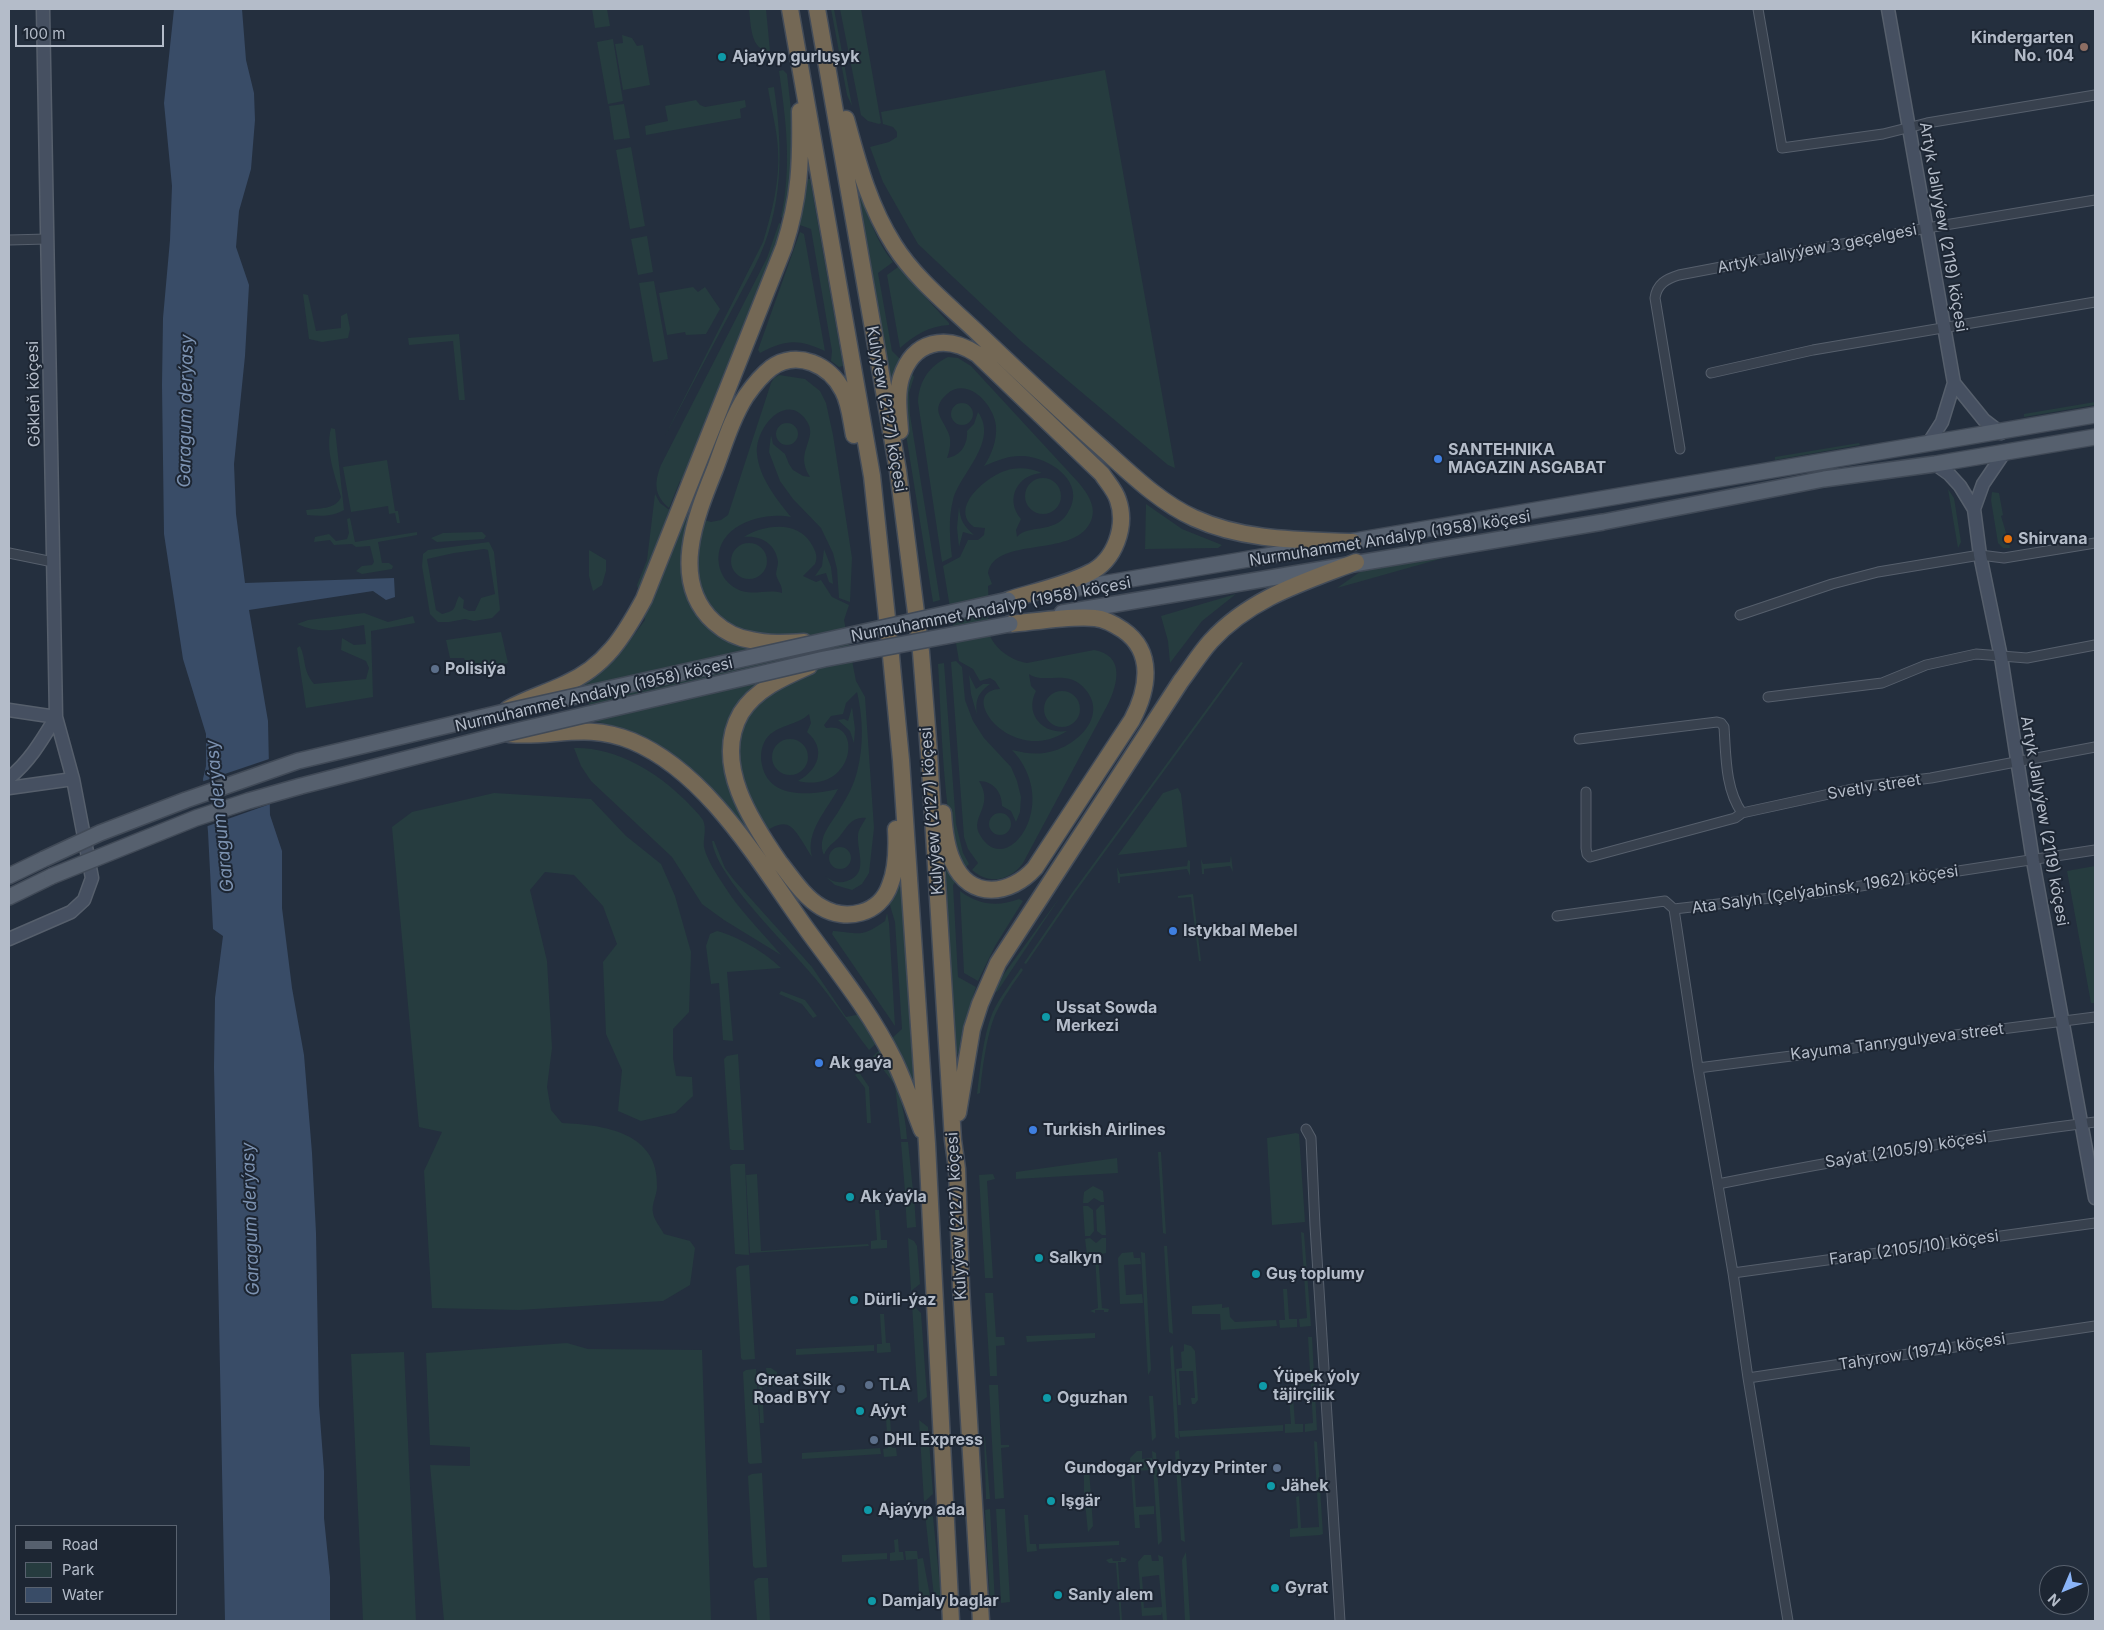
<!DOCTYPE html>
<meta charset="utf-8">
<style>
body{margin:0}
#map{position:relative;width:2104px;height:1630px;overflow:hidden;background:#242f3e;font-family:Inter,sans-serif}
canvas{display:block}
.frame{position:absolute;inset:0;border:10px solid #b4bcc9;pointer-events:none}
.legend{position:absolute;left:15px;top:1525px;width:162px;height:90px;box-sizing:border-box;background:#1d2633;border:1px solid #59626f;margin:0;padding:6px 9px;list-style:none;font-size:15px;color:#b4bcc9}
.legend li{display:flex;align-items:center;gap:10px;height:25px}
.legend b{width:25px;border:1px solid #59626f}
.north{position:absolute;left:2039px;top:1565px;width:50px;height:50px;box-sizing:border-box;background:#1d2633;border:1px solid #59626f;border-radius:50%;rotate:225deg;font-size:14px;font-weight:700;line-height:20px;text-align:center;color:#b4bcc9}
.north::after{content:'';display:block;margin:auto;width:18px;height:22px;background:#8ab4f8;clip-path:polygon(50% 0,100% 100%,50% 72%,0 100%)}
.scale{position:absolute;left:15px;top:25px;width:149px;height:22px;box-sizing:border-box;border:2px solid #b4bcc9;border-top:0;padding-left:6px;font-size:15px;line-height:18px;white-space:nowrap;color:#b4bcc9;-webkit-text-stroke:4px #1d2633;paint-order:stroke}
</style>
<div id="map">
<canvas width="2104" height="1630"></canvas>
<div class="frame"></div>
<ul class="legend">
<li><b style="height:6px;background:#56606e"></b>Road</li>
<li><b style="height:14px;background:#263c3f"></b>Park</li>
<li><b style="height:14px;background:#394c67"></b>Water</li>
</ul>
<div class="north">N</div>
<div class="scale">100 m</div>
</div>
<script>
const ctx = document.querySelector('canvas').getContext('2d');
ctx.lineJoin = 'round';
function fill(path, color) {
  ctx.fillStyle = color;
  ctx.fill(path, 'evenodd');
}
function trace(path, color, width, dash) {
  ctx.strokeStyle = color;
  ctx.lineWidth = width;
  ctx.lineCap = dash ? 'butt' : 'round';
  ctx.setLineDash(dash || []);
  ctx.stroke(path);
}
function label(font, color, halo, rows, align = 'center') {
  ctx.font = font + ' Inter,sans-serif';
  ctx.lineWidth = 4;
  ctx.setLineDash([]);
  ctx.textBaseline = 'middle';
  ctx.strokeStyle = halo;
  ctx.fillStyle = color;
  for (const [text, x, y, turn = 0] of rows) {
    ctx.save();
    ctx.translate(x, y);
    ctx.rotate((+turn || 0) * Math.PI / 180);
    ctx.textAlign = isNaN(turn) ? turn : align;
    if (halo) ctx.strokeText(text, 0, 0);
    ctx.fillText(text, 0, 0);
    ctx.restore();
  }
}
const green = new Path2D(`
 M592,9H607L610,26L595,28Z
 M749,9H766L770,51C750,51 751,24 749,9Z
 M831,9H834L852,106L847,95Z
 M840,9H861L881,123L879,124L868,121L861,115Z
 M622,35L632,38L637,46L643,45L650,85L623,90L615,44L623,43Z
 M613,39L623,101L608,104L597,42Z
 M783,70L787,74L794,137L786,219L781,217C792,166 786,121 779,71Z
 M1105,70L1175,468L1168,465L1022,342L918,244L883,182L870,147L889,142L897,137V132L893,127L883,124L881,112Z
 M774,87C783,148 784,209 755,266L664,438L763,242C772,212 780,181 778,150C777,129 771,108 768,88Z
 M696,100L700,105L705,107L745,100L746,107L740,109L741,118L646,135L645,126L668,121L665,106Z
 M624,104L630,138L614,140L609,106Z
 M631,147L645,226L630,229L616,150Z
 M807,179H810L843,366L839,367L831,361L832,351L811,229L797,224Z
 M859,192C869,217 876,241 893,262L878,273L892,351L900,359L892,386L857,193Z
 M779,223L784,225L683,481H680L669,508C654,495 654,483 661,465L767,258Z
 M800,232L804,234L825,351C799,339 786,339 760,353L758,350Z
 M647,236L653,272L638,275L631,239Z
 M898,267L949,323V325C929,326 915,335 900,348L887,275Z
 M654,281L668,359L653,362L639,283Z
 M693,287L698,292L705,287L720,309L706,334L686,335L685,332L667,335L659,293Z
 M303,294L308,295L316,331L341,328V316L347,313L350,329L348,338L322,342L309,339Z
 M459,334L465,400H459L453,341L409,345L408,338Z
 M948,357L958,358L971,366L1078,482C1088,494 1098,508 1090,523C1072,558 995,536 988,573L992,584L988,586C989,597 987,628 990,636C996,650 1013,661 1027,663L1094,650C1125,655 1118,684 1108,704L1023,863C1010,881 989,885 972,870L978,863L968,849L964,837L951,662L956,661L962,667L965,700L973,721L984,738L1011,767L1017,781L1021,797L1020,812L1016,822L1011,811L1002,806C1002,792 993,781 979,781C995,807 969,817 980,835C1006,881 1063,804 1012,750C1024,753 1036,755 1049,752C1076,747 1109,716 1085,689C1068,668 1044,685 1029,674L1031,686L1036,691C1024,714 1043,735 1067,731C1011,768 955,691 1000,689L995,681L990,678L980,681L973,669L959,661L943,566L960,557L968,540H978L984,535L985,528L974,527C947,507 991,472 1012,469C1022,467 1033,469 1042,473C1018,474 1004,499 1021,519L1016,530L1017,537C1028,524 1054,534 1067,514C1089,483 1049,456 1021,456C1007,456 996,461 984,466C992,454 997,440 996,426C994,405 968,376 947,394C930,409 942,418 948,432C952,440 950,450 947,458C961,456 968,444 967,431L974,424L978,412C999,442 960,473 953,500C948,519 950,539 952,557L942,562L918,402C919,381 929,366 948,357Z
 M911,372L914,377L909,393L910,415L940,600L933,602L903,416L904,392Z
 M779,375L805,379L820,391L826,403L833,435L852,558L850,602L839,598L837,569L833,553L821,528L793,499L780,481L769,452L771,435L773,444L785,454L789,464L793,470L803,476L810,477C793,451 820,439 806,420C786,391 754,429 757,454C759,477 777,500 791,517C762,511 713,526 719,565C721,575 727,584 737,589C752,597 767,588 782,593C783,585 777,581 776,574C776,571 778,566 778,562C776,544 761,535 744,537C764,524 799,520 812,545C816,552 818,557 815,564L803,576L816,582L821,580L832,597L849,605L844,620L856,681L865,697L874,828L869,873L862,884L852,890L835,885L825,876C831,881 838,884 847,881C869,874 857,852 858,836C858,829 863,824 866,818C852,816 847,827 840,836C834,843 827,846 824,855C816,837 833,822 841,807C848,796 854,784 857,772C864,746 863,717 857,692L846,703L843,714L831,716L824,725L826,728C863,720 855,794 798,781C818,770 827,749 807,732L811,723L809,714C797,726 777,724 766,739C761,747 760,756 762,765C769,800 812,795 838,789C827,810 805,832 812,857C791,824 790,812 754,840C707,780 672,737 593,721L584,685L617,658L645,620L637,585L647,560L655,494L660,503L668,509L711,522L721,520L728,515L771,383L774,378Z
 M2095,402V405L2024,417V414Z
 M951 414a11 11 0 1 1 22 0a11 11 0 1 1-22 0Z
 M776 434a11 11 0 1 1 22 0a11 11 0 1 1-22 0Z
 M331,428L335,429L344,510C332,517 321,516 307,515L306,510C318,508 336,510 341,497C335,475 325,451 331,428Z
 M1859,443L1860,445L1775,460V457Z
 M387,460L395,511H398L400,523H397L395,513L389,514L388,506L351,512L343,467Z
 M1025 496a18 18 0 1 1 36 0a18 18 0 1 1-36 0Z
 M1948,489L1954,498L1961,542L1958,548Z
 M1992,492L1999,493L2003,515L2001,516L2007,536L2004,537L2006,543H2009L2010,548H2003L1998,543L1991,500Z
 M1146,504L1182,529L1222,545L1218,548L1145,549Z
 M959,506C960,521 964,526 974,535L963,532L959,547L957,528Z
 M350,518L355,542L417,532V535L378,542L382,563H389L393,566L392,569L362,574L356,571L362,566L372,565L374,562L370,546L356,547L352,544L334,545L330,540L314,542L315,537L329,534L336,541L347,539L349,533L347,519Z
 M482,532L486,536L484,539L437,542L431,538L443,533Z
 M489,542L494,552L500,610L492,618L474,621L465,619L449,622H438L430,614L422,566L423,554L428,550ZM484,549L488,550L495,594L481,598L475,611H469L463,608L464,600L459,596C453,608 458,610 442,614L436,610L427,559L454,553Z
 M731 561a18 18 0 1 1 36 0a18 18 0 1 1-36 0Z
 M824,549L831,567L833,584L829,582L826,573L815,576L822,566Z
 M589,550L606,560V571L602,585L593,591L589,576Z
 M1453,554L1454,555L1337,588L1367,567Z
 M1236,594L1202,621L1170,663L1168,641L1161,616Z
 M364,613L388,622L413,616L415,623L371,631L373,697L306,708L297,648L300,646C307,662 302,669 314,684L366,679L369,668L366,661L341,650L342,638L354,645L366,644L364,625C338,629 322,635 297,624L308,620Z
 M501,632L508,663L471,676L464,658H450L446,640Z
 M1241,662L1243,663L1074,894L1026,964L1024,963L1072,893Z
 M944,663L956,824L963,853L969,864L964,869C943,843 941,704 938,664Z
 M969,675L976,689L983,684H990C978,693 975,700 977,715L971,694Z
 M1044 709a18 18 0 1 1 36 0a18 18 0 1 1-36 0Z
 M852,707L855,729L854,743L850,731L838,720L844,719L848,721Z
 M772 757a18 18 0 1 1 36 0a18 18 0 1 1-36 0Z
 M574,748C616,747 657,772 685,800C691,806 698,813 703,820C707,829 703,838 704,847C707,860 717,875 725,887C740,911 763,933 781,955L724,920L702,904L672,857L591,781L581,766Z
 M1178,788L1181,794L1187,847L1118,855L1163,793Z
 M494,793L591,799L626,836L661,864L675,896L691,952L689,1012L673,1029V1058L676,1076L692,1077L693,1096L675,1113L641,1121L618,1111L622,1070L606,1034L603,962L617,944L603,906L574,875L545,872L530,890L547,961L552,1048L547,1087L551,1110L562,1123C604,1125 659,1132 657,1187C657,1195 651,1205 653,1213C654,1220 661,1228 664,1234L690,1241L695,1248L690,1285L663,1301L519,1310L432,1308L424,1171L442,1132L419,1127L392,827L412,812Z
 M989 824a11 11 0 1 1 22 0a11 11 0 1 1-22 0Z
 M712,841H714L725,868L734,880L812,967L846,1017L861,1014L879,1041L869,1050C851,1026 833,1000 814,977C788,945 717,879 712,841Z
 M829 858a11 11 0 1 1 22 0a11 11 0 1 1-22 0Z
 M1231,855L1233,872L1230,866L1204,869V874H1202L1201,859L1203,864L1230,862Z
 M1188,860L1190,861V876L1187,869L1120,877V883H1118L1117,867L1120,874L1187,866Z
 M944,865L957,880L953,885L958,977L976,987L963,1028L958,1054H955Z
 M2095,866V1003H2091L2067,871Z
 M900,884L901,885L914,1088L891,1039L902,1029L895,922L889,902Z
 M960,891C978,905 998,907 1019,899L1023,901L995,946L978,981L964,973Z
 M1193,894L1201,961H1199L1191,897L1178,898V896Z
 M1060,897L997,992L993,989Z
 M887,913L889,923L895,1026L832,934L833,931C860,933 861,938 885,921Z
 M717,931C737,936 766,953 781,968L727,972L733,1041L723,1040L719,983L711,984L706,946L710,934Z
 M1021,968L1023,970C1013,984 1003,998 996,1013C987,1032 982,1071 980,1093L977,1094C980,1070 983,1037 992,1014C999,998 1011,983 1021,968Z
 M781,991L805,1000L817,1016L813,1018L802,1004L779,994Z
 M882,1048C895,1078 905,1106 907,1139H901L895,1085L873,1056Z
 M738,1054L744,1150H732L730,1149L724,1059L727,1056Z
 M859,1072L869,1087L871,1123H867L865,1088L855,1075Z
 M1296,1133L1299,1134L1305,1222L1272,1225L1267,1138Z
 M901,1142H908L913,1191L905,1192Z
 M1158,1152H1161L1166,1234L1163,1233Z
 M1117,1158L1118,1173L1016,1179V1172Z
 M733,1164H745L749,1255L735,1254L730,1166Z
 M757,1174L761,1251L868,1244L869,1246L750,1253L746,1175Z
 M993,1174L995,1179L987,1181L993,1278H985L979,1175Z
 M1093,1186L1103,1191L1104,1202H1101L1094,1198L1088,1203H1083L1084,1192Z
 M914,1195L916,1227L907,1228L905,1196Z
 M1101,1205H1104L1106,1235H1102L1097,1231L1096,1210Z
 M1083,1206H1088L1093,1210L1094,1231L1090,1236H1085Z
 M875,1210H879L881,1240H887V1248L871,1249V1241L877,1240Z
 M1301,1232L1304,1233L1311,1326L1300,1327L1299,1319L1307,1318Z
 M908,1238L914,1241L917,1246L920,1284L911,1291Z
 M1090,1238L1096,1243L1102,1238H1106V1253L1098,1255L1102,1308L1109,1309L1108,1312H1104V1310H1095V1313L1090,1311L1098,1308L1095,1255H1087L1085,1239Z
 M1164,1246H1167L1173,1334L1169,1332Z
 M1133,1252L1134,1258H1140L1141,1264L1124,1265L1126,1295L1142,1294L1143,1303L1120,1304L1118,1258L1122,1253Z
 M1141,1252L1145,1253L1151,1370L1148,1375Z
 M749,1265L755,1359L743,1360L741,1358L736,1268L739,1266Z
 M1283,1289H1287L1289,1319H1297V1327L1280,1328L1279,1320H1285Z
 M993,1293L996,1337H1004L1005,1345L996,1346L997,1376H990L985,1293Z
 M912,1304L921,1313L927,1397L918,1403Z
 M1222,1304V1308L1229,1307L1230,1317L1235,1322L1276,1320L1277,1326L1221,1330L1220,1314H1192V1306Z
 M880,1314H884L886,1343H890L891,1352L877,1353V1344H882Z
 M1095,1333V1338L1027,1342L1026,1336Z
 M1308,1337H1312L1317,1430L1305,1432V1424L1313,1423Z
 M567,1343L588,1349L702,1350L711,1621H444L430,1465L470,1466V1447L430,1445L426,1353Z
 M1184,1344L1191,1346L1195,1351L1198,1400L1195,1404H1192L1191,1398H1195L1193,1371H1179L1181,1405H1178L1176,1369L1182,1368L1181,1352L1184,1351Z
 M874,1345V1351L796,1355V1349Z
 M1173,1345L1179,1439L1175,1437L1170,1348Z
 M404,1352L416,1621H363L351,1354Z
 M766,1368H771L777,1372L779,1386L762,1387L764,1423H760L758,1377H767Z
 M756,1369L762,1463L750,1464L748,1462L743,1372L746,1370Z
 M989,1385H998L1001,1445H1009V1447L1001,1448L1004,1498L995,1499Z
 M1149,1396H1153L1156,1437L1152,1441Z
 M1289,1396H1293L1295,1424H1303V1432L1285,1433V1424H1291Z
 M890,1418L892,1448H896L897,1456L884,1457L883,1449L888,1448L886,1419Z
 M919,1420L928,1427L933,1494L924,1502Z
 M1283,1425V1431L1180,1437L1179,1431Z
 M984,1437H985L990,1499H986Z
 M1314,1441L1317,1442L1323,1534L1320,1535L1290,1537V1529L1298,1528L1296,1497L1299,1496L1301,1528L1319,1527Z
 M880,1448L881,1454L802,1459V1453Z
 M1179,1450L1185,1542L1181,1540L1175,1452Z
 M1137,1451H1142V1459L1152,1458V1470L1134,1471L1136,1507L1154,1506V1514L1139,1515L1140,1528H1135L1130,1458Z
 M1152,1451L1156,1453L1162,1541L1158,1545Z
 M1084,1462H1086L1089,1468L1093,1526L1088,1532L1084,1492Z
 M762,1473L767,1567L755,1568L753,1566L748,1476L752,1474Z
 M990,1509L995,1603H990L985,1510Z
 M996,1509H1005L1010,1602L1001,1603Z
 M929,1512L933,1517L942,1606H935L925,1513Z
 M1024,1515H1028L1030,1544H1036L1037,1551L1027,1552Z
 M898,1539L899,1552H903L904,1560L890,1561V1553L895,1552L894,1540Z
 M1119,1541V1545L1039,1549V1544Z
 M905,1551H917L918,1559L923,1558L932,1607L920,1608L917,1559L906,1560Z
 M1186,1552L1190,1621H1185L1182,1560Z
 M887,1553V1559L842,1562V1555Z
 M1144,1555H1151L1152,1561H1159L1158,1555L1163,1557L1167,1621H1163L1162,1612L1161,1615L1142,1616L1138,1562ZM1159,1575L1162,1607L1144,1608L1142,1577Z
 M1121,1557L1127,1559L1125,1562H1118L1122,1620L1130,1621H1113L1120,1620L1116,1563H1109L1106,1560L1112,1558L1113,1561H1121Z
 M758,1578H768L770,1621H757L754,1581Z`);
const water = new Path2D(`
 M174,9H242L246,60L254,93L255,120L251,169L239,211L236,247L249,285L245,356L234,464L236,514L245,583L394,578L395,597L386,600L373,591L249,610L268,721L270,815L282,851V908L292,988L304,1055L312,1153L316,1233L319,1405L324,1471V1518L330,1577V1621H225L214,1067L215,998L223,936L213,929L208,832L203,779L206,766V734L183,659L164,534L162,385L163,318L170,240L172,186L164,103Z`);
const pier = new Path2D(`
 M272,758L273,803L205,827L201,782Z`);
const street = new Path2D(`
 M1758,9L1782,148L1883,134L1927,123L2095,95
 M9,240L47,239
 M1711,373L1813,350L2095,302
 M1680,449L1655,298C1657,284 1666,279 1679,275L1927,228L2095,200
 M9,553L53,562
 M1740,615L1832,584L1878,572L1980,555L2004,558L2095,543
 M1768,697L1882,683L1926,665L1976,654L2027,658L2095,645
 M1579,739L1717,722L1721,723L1724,727C1726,755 1725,789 1742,813L1866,786L1931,778L2095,747
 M1586,792V848L1587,854L1590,857L1735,818L1742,813
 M1674,909L1698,1068L1733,1273L1748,1378L1788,1621
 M1557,916L1665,901L1674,909L1815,893L2095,850
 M1698,1068L2095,1017
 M1306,1129L1311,1138L1315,1226L1340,1621
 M1718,1184C1843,1159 1968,1138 2095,1122
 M1733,1273L2095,1223
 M1748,1378L2095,1326`);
const secondary = new Path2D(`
 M1888,9L1954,383L1984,420L2001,433
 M1928,444L1942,422L1954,383
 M1935,464L1949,474L1960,486L1974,509L1980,555L2001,657L2033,861L2095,1198
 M1974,509L1983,484L2004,453
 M9,710L56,717
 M9,778C30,761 42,740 56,717L43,9
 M9,788L73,779
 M9,939L71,912L84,900L92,878L73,779L56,717`);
const primary = new Path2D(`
 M1049,593L2095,415
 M1062,613L1603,522L1824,479L1935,464L2095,437
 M9,876L44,859
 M9,897L52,876`);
const highway = new Path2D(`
 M790,9L872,476L891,656L901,760L927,1144L951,1621
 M817,9L898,471L921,652L929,753L953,1140L957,1169L961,1287L981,1621
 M846,119C858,163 869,206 894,245C916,280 951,307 980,335C1020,373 1060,411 1102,448C1130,473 1159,502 1194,518C1244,541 1300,540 1353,542
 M900,431C899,414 896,395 901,378C913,340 946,334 977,354L1102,474C1107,482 1115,490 1118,500C1127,526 1115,561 1089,573C1066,585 1033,592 1008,600
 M804,642C786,643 768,644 751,640C737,638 724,631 714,622C669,581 696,516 715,469C724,445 732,418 746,396C753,386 762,375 771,368C797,349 830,365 843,391C850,404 851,421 854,435
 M809,666C784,677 756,689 741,713C712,763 752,823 780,863C792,878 804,897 821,907C846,922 880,914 890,885C897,868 897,847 896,829
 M508,709C526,699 546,693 565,684C605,667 624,636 644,599L784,247C800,198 801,161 800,111
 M509,734C555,738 585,722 632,741C709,773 761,866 808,931C838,972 871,1013 894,1060C905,1083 913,1107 922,1130
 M943,813C944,829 946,847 953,862C970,901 1011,895 1035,868L1132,720C1148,690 1155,652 1123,630C1114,624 1105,619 1095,618C1073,615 1033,622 1010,624
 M958,1113L972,1029L980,1004L998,963L1181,681C1191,668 1200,653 1211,641C1250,598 1304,582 1356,562`);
const primaryBridge = new Path2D(`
 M44,859L100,833L186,800L298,761L500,713L1008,600
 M52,876L196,818L248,801L301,786L503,734L824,659L1010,624`);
const markers = [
 [2084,47,5,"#8d6e63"],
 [722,57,5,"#0f9aa8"],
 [1438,459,5,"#3f7fe0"],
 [2008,539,5,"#e8710a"],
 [435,669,5,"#5c6f8a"],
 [1173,931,5,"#3f7fe0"],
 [1046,1017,5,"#0f9aa8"],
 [819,1063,5,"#3f7fe0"],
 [1033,1130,5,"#3f7fe0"],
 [850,1197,5,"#0f9aa8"],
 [1039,1258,5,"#0f9aa8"],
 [1256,1274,5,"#0f9aa8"],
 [854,1300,5,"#0f9aa8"],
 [869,1385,5,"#5c6f8a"],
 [1263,1386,5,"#0f9aa8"],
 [841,1389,5,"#5c6f8a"],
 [1047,1398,5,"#0f9aa8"],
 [860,1411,5,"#0f9aa8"],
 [874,1440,5,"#5c6f8a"],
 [1277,1468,5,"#5c6f8a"],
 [1271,1486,5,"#0f9aa8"],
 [1051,1501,5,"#0f9aa8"],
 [868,1510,5,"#0f9aa8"],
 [1275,1588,5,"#0f9aa8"],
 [1058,1595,5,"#0f9aa8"],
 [872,1601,5,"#0f9aa8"]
];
const poiNames = [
 ["Kindergarten",2074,38,"right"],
 ["No. 104",2074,56,"right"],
 ["Ajaýyp gurluşyk",732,57],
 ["SANTEHNIKA",1448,450],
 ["MAGAZIN ASGABAT",1448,468],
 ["Shirvana",2018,539],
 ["Polisiýa",445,669],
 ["Istykbal Mebel",1183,931],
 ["Ussat Sowda",1056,1008],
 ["Merkezi",1056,1026],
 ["Ak gaýa",829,1063],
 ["Turkish Airlines",1043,1130],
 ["Ak ýaýla",860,1197],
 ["Salkyn",1049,1258],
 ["Guş toplumy",1266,1274],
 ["Dürli-ýaz",864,1300],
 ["Ýüpek ýoly",1273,1377],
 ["täjirçilik",1273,1395],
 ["Great Silk",831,1380,"right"],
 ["Road BYY",831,1398,"right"],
 ["TLA",879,1385],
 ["Oguzhan",1057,1398],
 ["Aýyt",870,1411],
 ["DHL Express",884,1440],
 ["Gundogar Yyldyzy Printer",1267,1468,"right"],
 ["Jähek",1281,1486],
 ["Işgär",1061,1501],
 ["Ajaýyp ada",878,1510],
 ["Gyrat",1285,1588],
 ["Sanly alem",1068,1595],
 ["Damjaly baglar",882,1601]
];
const streetNames = [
 ["Artyk Jallyýew (2119) köçesi",1943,227,80],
 ["Artyk Jallyýew 3 geçelgesi",1817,249,-11],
 ["Gökleň köçesi",34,394,-91],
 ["Kulyýew (2127) köçesi",886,409,80],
 ["Nurmuhammet Andalyp (1958) köçesi",1390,539,-9],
 ["Nurmuhammet Andalyp (1958) köçesi",991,610,-11],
 ["Nurmuhammet Andalyp (1958) köçesi",594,695,-13],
 ["Svetly street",1874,787,-9],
 ["Kulyýew (2127) köçesi",932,811,-94],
 ["Artyk Jallyýew (2119) köçesi",2044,821,80],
 ["Ata Salyh (Çelýabinsk, 1962) köçesi",1825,890,-8],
 ["Kayuma Tanrygulyeva street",1897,1042,-7],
 ["Saýat (2105/9) köçesi",1906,1150,-9],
 ["Kulyýew (2127) köçesi",957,1216,-93],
 ["Farap (2105/10) köçesi",1914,1248,-8],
 ["Tahyrow (1974) köçesi",1922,1352,-9]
];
const waterNames = [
 ["Garagum derýasy",186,411,-89],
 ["Garagum derýasy",220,816,-96],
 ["Garagum derýasy",251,1219,-92]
];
fill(green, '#263c3f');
fill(water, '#394c67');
fill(pier, '#242f3e');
trace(street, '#565f6c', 11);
trace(secondary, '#565f6c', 15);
trace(primary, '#414a57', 18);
trace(highway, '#434c59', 19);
trace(street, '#38414e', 9);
trace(secondary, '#465061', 12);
trace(primary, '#56606e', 15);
trace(highway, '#746855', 16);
trace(primaryBridge, '#414a57', 18, []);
trace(primaryBridge, '#56606e', 15);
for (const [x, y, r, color] of markers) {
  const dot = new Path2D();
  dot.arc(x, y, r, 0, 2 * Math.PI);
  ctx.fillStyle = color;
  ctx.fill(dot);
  trace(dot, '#1d2633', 2);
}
label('bold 16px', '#b4bcc9', '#1d2633', poiNames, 'left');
label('16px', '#b4bcc9', '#1d2633', streetNames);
label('italic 18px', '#7c92b1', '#1d2633', waterNames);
</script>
